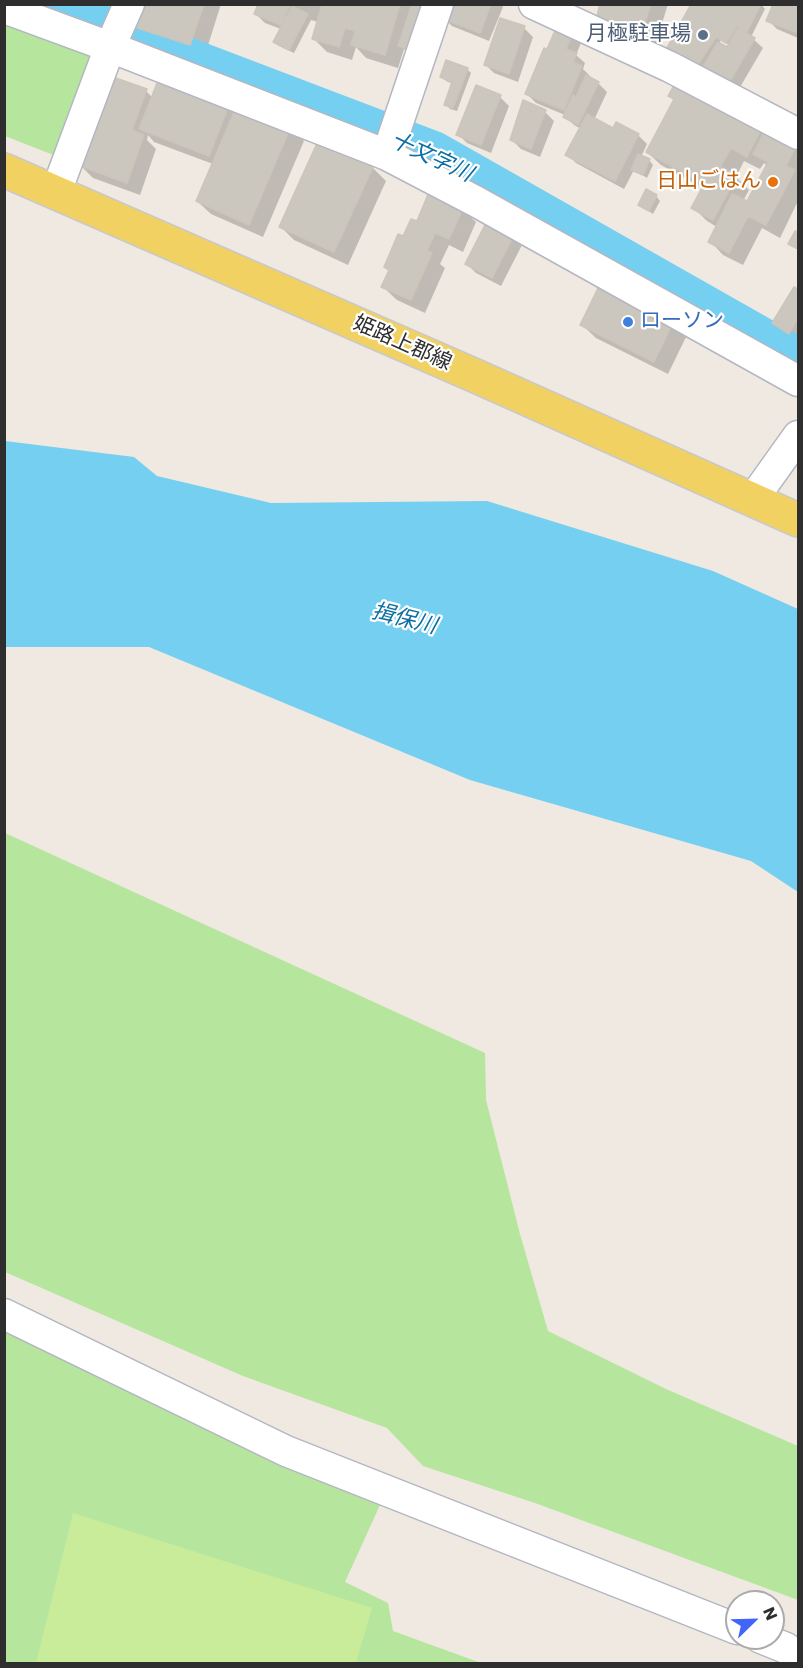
<!DOCTYPE html>
<meta charset="utf-8">
<style>
body{margin:0}
#map{position:relative;width:803px;height:1668px;overflow:hidden;background:#efe9e1;font-family:Poppins,sans-serif}
canvas{display:block}
.frame{position:absolute;inset:0;border:6px solid #2e2e2e;pointer-events:none}
.north{position:absolute;left:725px;top:1590px;width:60px;height:60px;box-sizing:border-box;background:#fff;border:2px solid #ababab;border-radius:50%;rotate:67deg;font-size:16px;font-weight:700;line-height:24px;text-align:center;color:#2e2e2e}
.north::after{content:'';display:block;margin:auto;width:21px;height:27px;background:#4264fb;clip-path:polygon(50% 0,100% 100%,50% 72%,0 100%)}
</style>
<div id="map">
<canvas width="803" height="1668"></canvas>
<div class="frame"></div>
<div class="north">N</div>
</div>
<script>
const ctx = document.querySelector('canvas').getContext('2d');
ctx.lineJoin = 'round';
function fill(path, color) {
  ctx.fillStyle = color;
  ctx.fill(path, 'evenodd');
}
function trace(path, color, width, dash) {
  ctx.strokeStyle = color;
  ctx.lineWidth = width;
  ctx.lineCap = dash ? 'butt' : 'round';
  ctx.setLineDash(dash || []);
  ctx.stroke(path);
}
function label(font, color, halo, rows, align = 'center') {
  ctx.font = font + ' Poppins,"Noto Sans JP",sans-serif';
  ctx.lineWidth = 4.5;
  ctx.setLineDash([]);
  ctx.textBaseline = 'middle';
  ctx.strokeStyle = halo;
  ctx.fillStyle = color;
  for (const [text, x, y, turn = 0] of rows) {
    ctx.save();
    ctx.translate(x, y);
    ctx.rotate((+turn || 0) * Math.PI / 180);
    ctx.textAlign = isNaN(turn) ? turn : align;
    if (halo) ctx.strokeText(text, 0, 0);
    ctx.fillText(text, 0, 0);
    ctx.restore();
  }
}
const green = new Path2D(`
 M4,19L94,53L56,156L5,136Z
 M5,833L485,1053L486,1100L520,1234L548,1331L666,1389L798,1446V1600L535,1503L423,1466L387,1428L243,1376L5,1272Z
 M4,1330L285,1464L380,1505L345,1582L388,1603L393,1631L481,1663H5Z`);
const pitch = new Path2D(`
 M73,1513L372,1608L356,1663H36Z`);
const water = new Path2D(`
 M5,441L134,457L157,476L271,503L487,501L713,571L798,609V892L751,861L470,780L149,647H5Z`);
const shadow = new Path2D(`
 M140,4H221L204,58L147,39L133,26Z
 M260,4H430L409,55L404,49L398,68L366,58L356,47L352,60L327,52L313,38L318,22L311,20L294,53L279,46L275,42L281,29L265,23L256,14Z
 M448,4H500L503,7L489,41L452,26L443,17Z
 M602,4H668L653,53Z
 M761,4L765,9L751,37L763,48L736,94L669,59ZM721,40L729,45L727,49L719,44Z
 M774,4H798V38L777,29L768,20Z
 M524,28L533,37L518,82L494,73L485,64Z
 M572,34L581,43L576,55L585,63L583,69L590,76L589,79L598,83L607,92L594,120L614,130L617,124L638,135L647,144L641,157L649,160L653,165L647,178L634,170L624,189L576,163L567,154L581,129L574,125L565,116V115L536,103L527,94L548,51Z
 M467,69L471,73L457,111L450,109L446,104L453,84L446,81L442,77Z
 M477,87L500,97L509,106L491,153L467,143L458,134Z
 M146,91L153,98L228,106L235,114L291,128L304,141L263,237L211,214L197,201L213,164L154,142L148,135L147,140L156,149L140,195L93,178L80,165Z
 M670,96L798,141V201L780,238L762,228L743,265L723,255L710,241L717,227L707,221L693,207L703,188L661,165L647,152L675,100ZM744,161L760,169L764,163L767,166L748,203L743,201L749,190L736,177Z
 M545,112L554,121L540,157L521,149L512,140Z
 M318,143L373,168L386,181L348,265L294,240L281,227Z
 M656,196L660,201L653,214L640,205Z
 M462,209L476,222L463,252L449,245L440,264L445,268L425,313L397,300L383,287L390,271L385,267L404,238Z
 M513,236L522,245L501,286L476,273L467,264Z
 M602,284L688,333L668,374L596,338L582,325Z
 M794,289L798,291V342L783,332L774,323Z`);
const river = new Path2D(`
 M39,4L433,154L798,361`);
const building = new Path2D(`
 M138,4H204L190,45L131,26Z
 M258,4H290L281,25L254,14Z
 M322,4H400L385,55L351,45L355,31L345,28L339,47L312,39Z
 M412,4H428L414,51L398,46Z
 M447,4H491L480,33L441,18Z
 M600,4H651L639,41L595,24Z
 M691,4H761L747,32L737,26L726,43L716,37L695,69L663,55Z
 M773,4H798V33L766,21Z
 M292,6L308,14L289,50L273,42Z
 M500,18L525,26L509,74L484,65Z
 M557,26L573,33L566,49L577,53L573,62L582,66L564,110L525,94L544,48L547,49Z
 M738,28L755,38L727,86L701,70L718,42L727,47Z
 M446,60L468,68L453,108L444,105L452,82L440,77Z
 M586,75L599,82L578,125L563,117L573,95L576,97Z
 M110,76L147,89L132,130L144,135L127,183L78,165Z
 M159,78L229,105L209,156L139,129Z
 M678,78L764,124L747,157L731,148L720,167L737,176L713,220L691,208L704,184L646,152L674,99L668,96Z
 M476,85L501,95L481,145L456,135Z
 M523,100L546,110L531,149L510,140Z
 M238,103L291,126L249,225L196,201Z
 M587,114L613,128L616,122L639,134L615,181L565,155Z
 M768,124L798,139V149L795,148L786,166L795,170L766,225L748,216L729,253L708,242L732,194L747,201L768,162L753,154Z
 M318,141L373,167L334,252L279,227Z
 M638,154L650,159L643,175L631,170Z
 M646,189L657,195L649,211L638,205Z
 M429,192L463,208L449,239L435,233L427,251L432,253L411,300L381,287L389,270L384,267L398,234L403,236L411,219L417,221Z
 M487,221L514,235L492,278L465,264Z
 M795,231L798,232V249L788,244Z
 M601,282L675,318L654,362L580,325Z
 M794,287L798,289V318L789,334L772,323Z`);
const minor = new Path2D(`
 M534,4L670,67L798,134
 M4,8L110,47L387,155L477,202L798,381
 M387,155L438,4
 M56,192L110,47L129,4
 M753,499L798,436
 M4,1314L286,1451L737,1629
 M761,1638L786,1648L798,1657`);
const primary = new Path2D(`
 M4,170L478,377L798,520`);
const markers = [
 [703,35,6,"#5c6f8a"],
 [773,182,6,"#e8710a"],
 [628,322,6,"#3f7fe0"]
];
const serviceNames = [
 ["月極駐車場",691,35]
];
const foodNames = [
 ["日山ごはん",761,182]
];
const shopNames = [
 ["ローソン",640,322]
];
const streetNames = [
 ["姫路上郡線",402,344,24]
];
const waterNames = [
 ["十文字川",431,158,25],
 ["揖保川",404,620,14]
];
fill(green, '#b6e59e');
fill(pitch, '#c9ec9a');
fill(water, '#75cff0');
fill(shadow, '#0003');
trace(river, '#75cff0', 46);
fill(building, '#cbc7bf');
trace(building, '#cbc5ba', 1.5);
trace(minor, '#b4b7c1', 33);
trace(primary, '#c9c9c9', 36);
trace(minor, '#fff', 30);
trace(primary, '#f2d163', 33);
for (const [x, y, r, color] of markers) {
  const dot = new Path2D();
  dot.arc(x, y, r, 0, 2 * Math.PI);
  ctx.fillStyle = color;
  ctx.fill(dot);
  trace(dot, '#fff', 2);
}
label('21px', '#4e5e75', '#fff', serviceNames, 'right');
label('21px', '#c56008', '#fff', foodNames, 'right');
label('21px', '#366cbe', '#fff', shopNames, 'left');
label('21px', '#2e2e2e', '#fff', streetNames);
label('italic 22px', '#0d6fa3', '#fff', waterNames);
</script>
